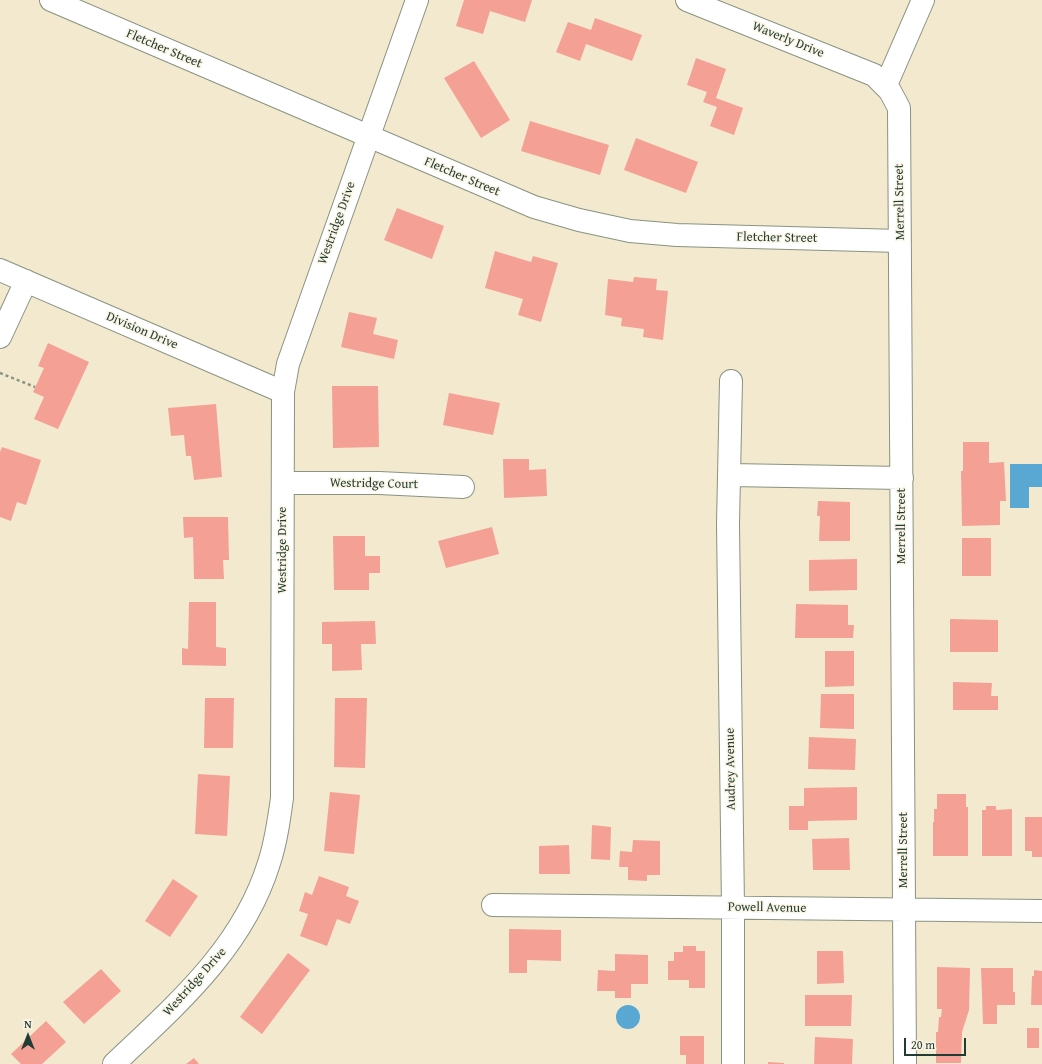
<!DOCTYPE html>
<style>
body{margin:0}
#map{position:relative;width:1042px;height:1064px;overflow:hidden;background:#f2e9ce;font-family:"Gentium Book Plus",serif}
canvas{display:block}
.north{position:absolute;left:8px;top:1016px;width:40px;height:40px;-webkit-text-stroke:3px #fcf5e5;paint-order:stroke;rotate:0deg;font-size:11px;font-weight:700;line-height:16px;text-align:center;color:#1f3d34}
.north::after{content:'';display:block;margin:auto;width:14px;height:18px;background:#1f3d34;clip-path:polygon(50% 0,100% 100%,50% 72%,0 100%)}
.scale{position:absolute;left:904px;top:1038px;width:62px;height:18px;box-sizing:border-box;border:2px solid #1f3d34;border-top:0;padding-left:5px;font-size:12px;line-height:14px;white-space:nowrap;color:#1f3d34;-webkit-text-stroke:3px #fcf5e5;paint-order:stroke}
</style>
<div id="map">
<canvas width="1042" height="1064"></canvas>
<div class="north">N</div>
<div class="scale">20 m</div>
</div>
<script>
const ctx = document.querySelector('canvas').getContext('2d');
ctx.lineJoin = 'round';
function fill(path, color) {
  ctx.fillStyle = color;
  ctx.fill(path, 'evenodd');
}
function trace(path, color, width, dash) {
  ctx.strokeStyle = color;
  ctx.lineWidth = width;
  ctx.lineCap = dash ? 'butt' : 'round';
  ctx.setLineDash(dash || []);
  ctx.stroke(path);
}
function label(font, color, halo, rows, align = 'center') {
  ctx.font = font + ' "Gentium Book Plus",serif';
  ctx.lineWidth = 3;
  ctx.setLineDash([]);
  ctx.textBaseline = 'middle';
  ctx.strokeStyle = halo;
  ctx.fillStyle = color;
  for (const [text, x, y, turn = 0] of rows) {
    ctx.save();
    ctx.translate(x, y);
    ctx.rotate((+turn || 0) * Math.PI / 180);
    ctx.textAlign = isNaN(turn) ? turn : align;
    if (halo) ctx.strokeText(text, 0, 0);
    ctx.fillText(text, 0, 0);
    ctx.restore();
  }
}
const water = new Path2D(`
 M1010,464H1042V487H1029V508H1010Z
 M616 1017a12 12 0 1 1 24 0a12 12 0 1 1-24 0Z`);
const building = new Path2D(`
 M464,0H532L525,22L490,11L483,34L456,26Z
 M595,18L642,35L632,61L586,44L580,61L556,52L568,22L591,30Z
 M696,58L726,69L716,98L743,108L734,135L710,126L717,107L703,102L707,92L687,85Z
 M474,61L510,120L481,138L444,78Z
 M530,121L609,145L600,175L521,151Z
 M636,138L698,162L686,193L624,170Z
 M397,208L444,226L432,259L384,240Z
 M495,251L531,262L533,256L558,263L541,322L518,315L523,299L485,288Z
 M634,277L657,279L656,290L668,291L663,340L643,337L644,329L621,326L622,318L605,315L608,279L633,282Z
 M349,312L377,318L373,334L398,340L394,359L341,347Z
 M48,343L89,362L58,429L34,419L44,397L33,392L44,368L38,366Z
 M332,386H378L379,447L333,448Z
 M449,393L500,403L493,435L443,425Z
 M216,404L222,477L194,480L191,456H186L184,435L171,436L168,408Z
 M963,442H989V463L1004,462L1006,501H1000V525L962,526L961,471H963Z
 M2,447L41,460L26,505L17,502L11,521L0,517V452Z
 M503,459H529V470L546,469L547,496L504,498Z
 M818,501L850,502V541H819L820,516H817Z
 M183,517H228L229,560H223L224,579H194L193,537L184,538Z
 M492,527L499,554L446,568L438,541Z
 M333,536H365V556H380V573H369V590H334Z
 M962,538H991V576H962Z
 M857,559V590L809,591V560Z
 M189,602H216V647L226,648V666L182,665V648L188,649Z
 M796,604L848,605V625H854L853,638H795Z
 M950,619L998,620V652H950Z
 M375,621L376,644H361L362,670L332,671V644H322V622Z
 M825,651H854V686L825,687Z
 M953,682L992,683L991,696H998V710H953Z
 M821,694H854V729L820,728Z
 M205,698H234L233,748H204Z
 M335,698H367L365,768L334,767Z
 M809,737L856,739L855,770L808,769Z
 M198,774L230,776L227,836L195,834Z
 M857,787V820L808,821V830H789V806H804V788Z
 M330,792L360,795L354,854L324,851Z
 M937,794H966V807H968V856H933V822H934V809H937Z
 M986,806H996V810L1012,809V856H982V810H986Z
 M1025,817H1042V857H1032V851H1025Z
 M592,825L611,827L610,860L591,859Z
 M849,838L850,870H813L812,839Z
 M633,840L660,841V875H647V881L628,880V867H619L620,851L632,852Z
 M569,845L570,874H539V846Z
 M319,876L349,887L346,896L359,901L350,924L337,919L327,946L300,936L308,914L299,911L305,892L312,895Z
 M173,879L198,896L170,937L145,921Z
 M509,929L561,930V961L527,960V973H509Z
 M683,946H696V951H705V988H689V980H668V961H674V952H683Z
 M817,951H843L844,983L817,984Z
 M288,953L310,970L262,1034L240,1017Z
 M615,954L648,955V984H631V998H615V991H597L598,970L615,971Z
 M937,967L970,968L969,1010L962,1032L961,1063H936V1032H938L939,1017H941L942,1009H937Z
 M981,968H1013V992H1015V1005H997V1024H983Z
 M101,969L121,991L84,1024L63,1002Z
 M1034,970L1042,971V1005H1031L1032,976H1034Z
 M805,995H852L851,1026H805Z
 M46,1021L66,1042L42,1064H21L11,1054Z
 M1027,1028H1039V1048H1027Z
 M680,1036H704V1064H686V1055H680Z
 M815,1037L853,1039L852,1064H814Z
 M194,1058L199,1064H186Z
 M768,1062L784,1063V1064H768Z`);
const path = new Path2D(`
 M0,373L35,387`);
const minor = new Path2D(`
 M51,0L534,207L579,220L630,231L677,235L900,241
 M687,0L874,75L890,91L899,108L905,1064
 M886,85L923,0
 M0,270L283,392
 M0,337L26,281
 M731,381L728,524L733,908V1064
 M730,475L902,478
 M284,483H379L463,487
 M493,905L1042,911
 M114,1064C176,1005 243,948 269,863C276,842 279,820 282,798L283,392L288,364L417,0`);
const streetNames = [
 ["Waverly Drive",788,40,22],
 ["Fletcher Street",164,49,23],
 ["Fletcher Street",462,177,23],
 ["Merrell Street",900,202,-91],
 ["Westridge Drive",337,223,-70],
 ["Fletcher Street",777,238,1],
 ["Division Drive",142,331,23],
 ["Westridge Court",374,484,1],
 ["Merrell Street",902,526,-90],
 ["Westridge Drive",283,550,-90],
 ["Audrey Avenue",731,769,-91],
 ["Merrell Street",904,850,-90],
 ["Powell Avenue",767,908,1],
 ["Westridge Drive",195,982,-48]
];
fill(water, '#59a8d3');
fill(building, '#f4a095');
trace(minor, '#889381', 24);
trace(path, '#889381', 2.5, [3, 3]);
trace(minor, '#fff', 22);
label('13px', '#1f3d34', '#fcf5e5', streetNames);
</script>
